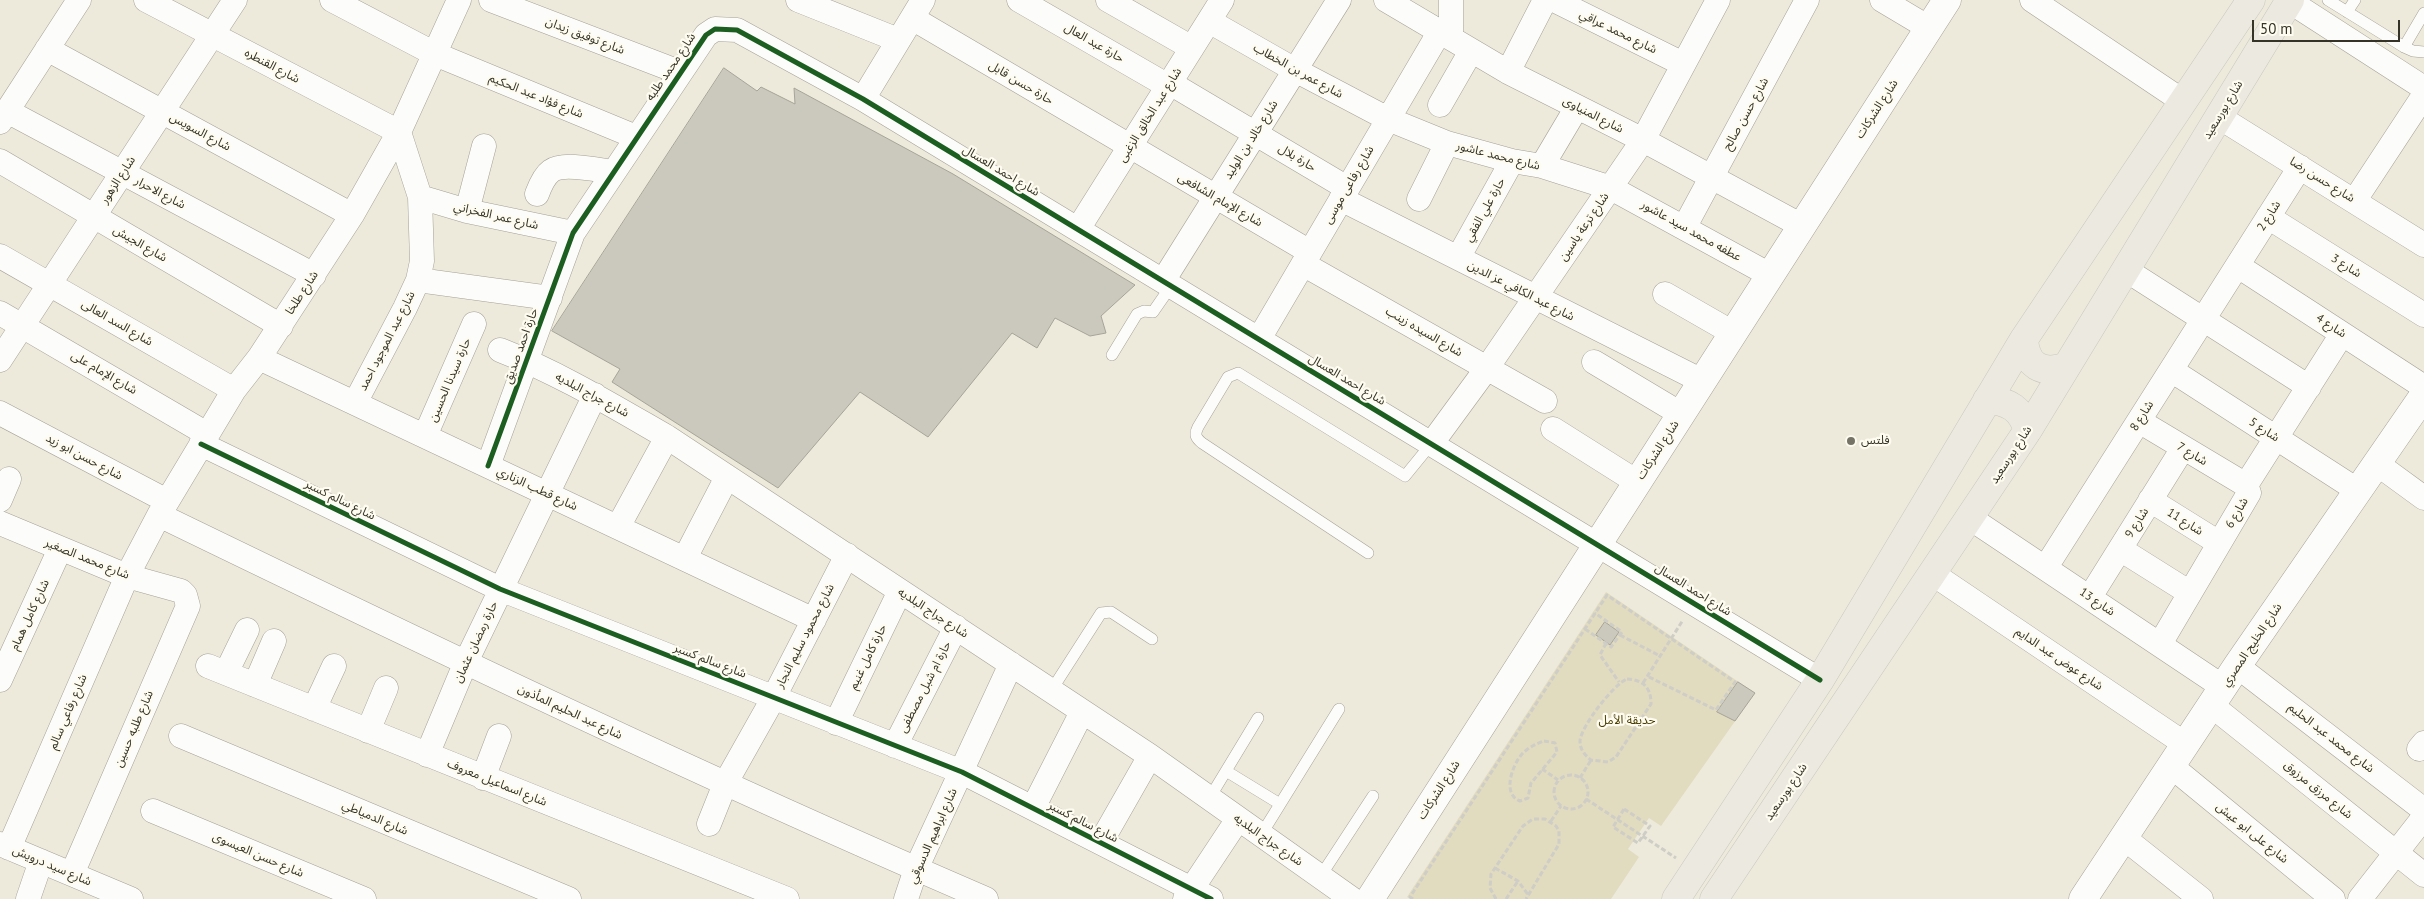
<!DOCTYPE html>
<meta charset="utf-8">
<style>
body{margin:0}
#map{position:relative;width:2424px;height:899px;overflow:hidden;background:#edeadb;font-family:"PT Sans",sans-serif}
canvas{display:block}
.scale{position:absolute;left:2252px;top:20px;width:148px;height:22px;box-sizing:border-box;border:2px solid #353328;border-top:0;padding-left:6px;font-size:15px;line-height:18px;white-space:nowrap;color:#353328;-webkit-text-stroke:4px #fefcf0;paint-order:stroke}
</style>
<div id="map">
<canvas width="2424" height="899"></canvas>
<div class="scale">50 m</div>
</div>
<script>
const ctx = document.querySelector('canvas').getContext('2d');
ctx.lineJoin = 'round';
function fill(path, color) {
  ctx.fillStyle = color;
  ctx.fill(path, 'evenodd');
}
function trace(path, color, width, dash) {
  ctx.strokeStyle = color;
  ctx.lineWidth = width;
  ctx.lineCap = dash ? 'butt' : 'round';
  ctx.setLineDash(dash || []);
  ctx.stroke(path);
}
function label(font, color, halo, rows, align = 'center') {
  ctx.font = font + ' "PT Sans","Noto Sans Arabic",sans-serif';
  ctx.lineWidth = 4.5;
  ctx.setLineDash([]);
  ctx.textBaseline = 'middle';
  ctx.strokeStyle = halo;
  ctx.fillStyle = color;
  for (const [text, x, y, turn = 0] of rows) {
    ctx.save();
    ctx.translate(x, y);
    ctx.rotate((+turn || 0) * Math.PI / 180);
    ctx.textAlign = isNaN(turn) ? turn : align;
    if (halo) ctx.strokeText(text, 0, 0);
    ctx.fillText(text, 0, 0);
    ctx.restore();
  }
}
const green = new Path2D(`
 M1606,592L1755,693L1661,826L1649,818L1628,849L1639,857L1611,899H1411L1407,897Z`);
const building = new Path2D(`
 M724,68L757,91L761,87L795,104L794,88L953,174L1135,285L1101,316L1106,333L1090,336L1055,318L1037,348L1012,333L928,437L860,392L778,488L612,382L620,369L552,331Z
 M1605,622L1619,632L1610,645L1596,635Z
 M1738,682L1755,693L1735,721L1717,712Z`);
const path = new Path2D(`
 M1585,629L1611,647L1622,632L1595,613
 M1620,635L1660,656
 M1606,643L1600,655L1619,682
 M1627,679C1644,680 1651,688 1651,704L1616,757L1608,762L1591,760C1585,755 1580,750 1580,741C1581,726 1614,684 1627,679Z
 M1643,683L1683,620
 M1544,741L1555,743L1557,752L1531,783L1528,798L1520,801C1501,794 1513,763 1523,753C1529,747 1536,744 1544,741Z
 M1542,769L1558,780
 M1554 792a17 17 0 1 1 34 0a17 17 0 1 1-34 0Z
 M1580,778L1591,760
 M1586,799L1676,858
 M1624,809L1650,826L1638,843L1613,827Z
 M1551,821L1561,806
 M1495,868L1518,881L1529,896
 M1413,899L1410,897L1607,595L1735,682L1716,710L1647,676
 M1496,899L1490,888L1491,874L1523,826L1533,819H1545L1556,826L1559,831V844L1526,899
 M1506,899L1518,881`);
const lane = new Path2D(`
 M2328,0L2404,47L2413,51L2424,52
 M2347,12L2355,0
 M2404,47L2424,13
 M1112,355L1137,314L1144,311L1153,312L1171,286
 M1368,553L1202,443C1196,438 1194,435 1198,427L1228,377L1238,373L1405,476L1432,443
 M1051,691L1101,613L1111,612L1152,639
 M1226,771L1280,804
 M1209,799L1258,718
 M1261,835L1339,709
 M1320,877L1373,796`);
const street = new Path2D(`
 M146,0L399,132L420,197L422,261L418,280L405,308L355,403
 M332,0L435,54L636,137
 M491,0L679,72
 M798,0L898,40
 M1019,0L1168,86
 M1108,0L1192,48
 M1386,0L1508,72L1643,140L1802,226
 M1554,0L1683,64
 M1882,0L1929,28
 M2032,0L2184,102
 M2289,1L2424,88
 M912,18L1310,252
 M1209,21L1295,70L1388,119L1447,143L1512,161L1542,166L1611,188L1770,275
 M1451,38V0
 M47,49L352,215
 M1508,72L1545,0
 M1170,83L1347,188
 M863,99L923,0
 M1440,105L1471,51
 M7,111L314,275
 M2219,117L2424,245
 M0,122L79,0
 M0,161L281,326
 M1542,166L1577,107
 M537,194C540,186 544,176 551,171C563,162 598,170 613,172
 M420,197L467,211L573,233
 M1341,199L1702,381
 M1419,199L1447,143
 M2355,200L2424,95
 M467,211L484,146
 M2268,217L2424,315
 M1684,228L1807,0
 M1078,229L1222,0
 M0,256L234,390
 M1458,258L1512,161
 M1303,264L1545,401
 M2238,266L2424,387
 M2126,270L2309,387
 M418,280L550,298
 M1163,281L1339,0
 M1665,294L1733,333
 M0,313L207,434
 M1259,339L1440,31
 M500,350C559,373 613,406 667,437L1150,756L1352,899
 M259,358L814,620
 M0,360L235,0
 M1594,362L1681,414
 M2171,370L2357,490
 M0,413L167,501
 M2139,421L2246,485
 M1553,429L1637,482
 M425,436L474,324
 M1432,443L1487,368L1643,140L1718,0
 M201,444L500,589L962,772L1211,899
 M2376,463L2424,498
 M488,466L573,233L706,35L715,29L737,30L863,99L1820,680
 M0,500L9,479
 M2150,500L2219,543
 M159,515C433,648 707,779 986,899
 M1970,518L2223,687
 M0,523L127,576L181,591L185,595L188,606L72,874
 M618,527L667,437
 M2120,549L2190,593
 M685,558L727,477
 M2046,567L2300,167
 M1933,574L2185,744
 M2090,597L2183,448
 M2160,644L2249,493L2246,485L2342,334
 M208,666L787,899
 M2237,666L2424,810
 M226,673L247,630
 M0,680L60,549
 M255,685L274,641
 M2211,705L2424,875
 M314,709L334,666
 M836,723L900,591
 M368,731L386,688
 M181,736L569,899
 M895,746L956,627
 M2419,749L2424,743
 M427,755L465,664L595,395
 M2171,766L2333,899
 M483,778L499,736
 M1033,808L1082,712
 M153,811L364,899
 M709,824L725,784L774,697L847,555
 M2124,838L2201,899
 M1101,842L1150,756
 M0,844L131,899
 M9,848L127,576L159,515L234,390L259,358L352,215L399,132L459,0
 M28,899L41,861
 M906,899L916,869L1011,664
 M1185,899L1238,819
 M2360,899L2424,817`);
const secondary = new Path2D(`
 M1370,899L1947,0
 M2083,899L2237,666L2424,395`);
const primary = new Path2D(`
 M2024,339C2026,366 2042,375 2067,366
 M1987,400C2009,401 2021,409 2028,430
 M1676,899L1820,680L2024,339L2251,0
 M1714,899L2028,430L2290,0`);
const cycleway = new Path2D(`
 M201,444L500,589L962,772L1211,899
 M488,466L573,233L706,35L715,29L737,30L863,99L1820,680`);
const markers = [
 [1851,441,5,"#757367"]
];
const streetNames = [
 ["شارع محمد عراقي",1618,32,26],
 ["شارع توفيق زيدان",585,36,21],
 ["حارة عبد العال",1094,43,30],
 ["شارع القنطره",272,66,28],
 ["شارع محمد طلبه",671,67,-56],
 ["شارع عمر بن الخطاب",1298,71,29],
 ["حارة حسن قابل",1021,83,31],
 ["شارع فؤاد عبد الحكيم",536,96,22],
 ["شارع الشركات",1877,109,-57],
 ["شارع بورسعيد",2223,110,-59],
 ["شارع حسن صالح",1746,114,-61],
 ["شارع عبد الخالق الزغبى",1150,115,-58],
 ["شارع المنياوى",1593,115,27],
 ["شارع السويس",200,132,28],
 ["شارع خالد بن الوليد",1251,140,-58],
 ["شارع محمد عاشور",1498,156,14],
 ["حارة بلال",1297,158,31],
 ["شارع احمد العسال",1001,171,31],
 ["شارع الزهور",118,180,-57],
 ["شارع حسن رضا",2322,180,32],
 ["شارع رفاعى موسى",1349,185,-60],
 ["شارع الاحرار",160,193,28],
 ["شارع الإمام الشافعى",1220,200,30],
 ["حارة علي الفقي",1485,210,-61],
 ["شارع عمر الفخراني",496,216,13],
 ["شارع 2",2269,216,-58],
 ["شارع ترعة ياسين",1584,227,-56],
 ["عطفه محمد سيد عاشور",1691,231,29],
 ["شارع الجيش",140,244,30],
 ["شارع 3",2346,266,32],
 ["شارع عبد الكافي عز الدين",1521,291,27],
 ["شارع طلخا",302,293,-57],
 ["شارع السد العالى",117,323,30],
 ["شارع 4",2331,326,33],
 ["شارع السيده زينب",1424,332,30],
 ["شارع عبد الموجود احمد",387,341,-63],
 ["حارة احمد صديق",521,346,-70],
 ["شارع الإمام على",104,373,30],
 ["حارة سيدنا الحسين",450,380,-67],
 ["شارع احمد العسال",1347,380,31],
 ["شارع جراج البلديه",592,395,28],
 ["شارع 8",2142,416,-58],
 ["شارع 5",2264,430,33],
 ["شارع الشركات",1658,450,-57],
 ["شارع 7",2192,454,31],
 ["شارع بورسعيد",2011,455,-57],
 ["شارع حسن ابو زيد",84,457,28],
 ["شارع قطب الزناري",537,489,25],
 ["شارع سالم كسبر",340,500,26],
 ["شارع 6",2237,513,-60],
 ["شارع 11",2185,522,32],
 ["شارع 9",2137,523,-58],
 ["شارع محمد الصغير",87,559,22],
 ["شارع احمد العسال",1693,590,32],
 ["شارع 13",2097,602,34],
 ["شارع جراج البلديه",933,613,33],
 ["شارع كامل همام",30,615,-65],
 ["شارع محمود سليم النجار",805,636,-63],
 ["حارة رمضان عثمان",476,642,-65],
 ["شارع الخليج المصري",2252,645,-56],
 ["حارة كامل غنيم",868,657,-64],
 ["شارع عوض عبد الدايم",2059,659,34],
 ["شارع سالم كسبر",710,661,21],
 ["حارة ام شبل مصطفى",925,687,-63],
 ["شارع رفاعي سالم",68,712,-67],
 ["شارع عبد الحليم المأذون",570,712,25],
 ["شارع طلبه حسين",134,729,-67],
 ["شارع محمد عبد الحليم",2331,738,38],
 ["شارع اسماعيل معروف",497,783,22],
 ["شارع الشركات",1439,790,-57],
 ["شارع مرزق مرزوق",2318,790,39],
 ["شارع بورسعيد",1786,792,-56],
 ["شارع الدمياطي",375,818,23],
 ["شارع سالم كسبر",1083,822,27],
 ["شارع على ابو عيش",2252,833,39],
 ["شارع ابراهيم الدسوقي",933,836,-66],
 ["شارع جراج البلديه",1268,840,35],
 ["شارع حسن العيسوى",258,855,23],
 ["شارع سيد درويش",52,866,23]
];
const poiNames = [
 ["فلتس",1861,441]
];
const parkNames = [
 ["حديقة الأمل",1627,721]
];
fill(green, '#e1dbc0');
fill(building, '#cbc8bd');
trace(building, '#a6a498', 1);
trace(lane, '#a4a196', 12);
trace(street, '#a4a196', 25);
trace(secondary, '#a4a196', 29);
trace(primary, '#c8c7bf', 29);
trace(path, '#cecdc6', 3, [5, 2.5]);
trace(lane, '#fcfcfa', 11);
trace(street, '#fcfcfa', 24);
trace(secondary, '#fcfcfa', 28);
trace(primary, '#ebe9e0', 28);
trace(cycleway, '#1b5e20', 5);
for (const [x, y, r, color] of markers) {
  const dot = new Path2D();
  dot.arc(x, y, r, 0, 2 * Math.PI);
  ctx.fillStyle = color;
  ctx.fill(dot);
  trace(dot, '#fefcf0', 2);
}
label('12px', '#353328', '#fefcf0', streetNames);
label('12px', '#353328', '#fefcf0', poiNames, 'left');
label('12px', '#4a3d00', '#fefcf0', parkNames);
</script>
